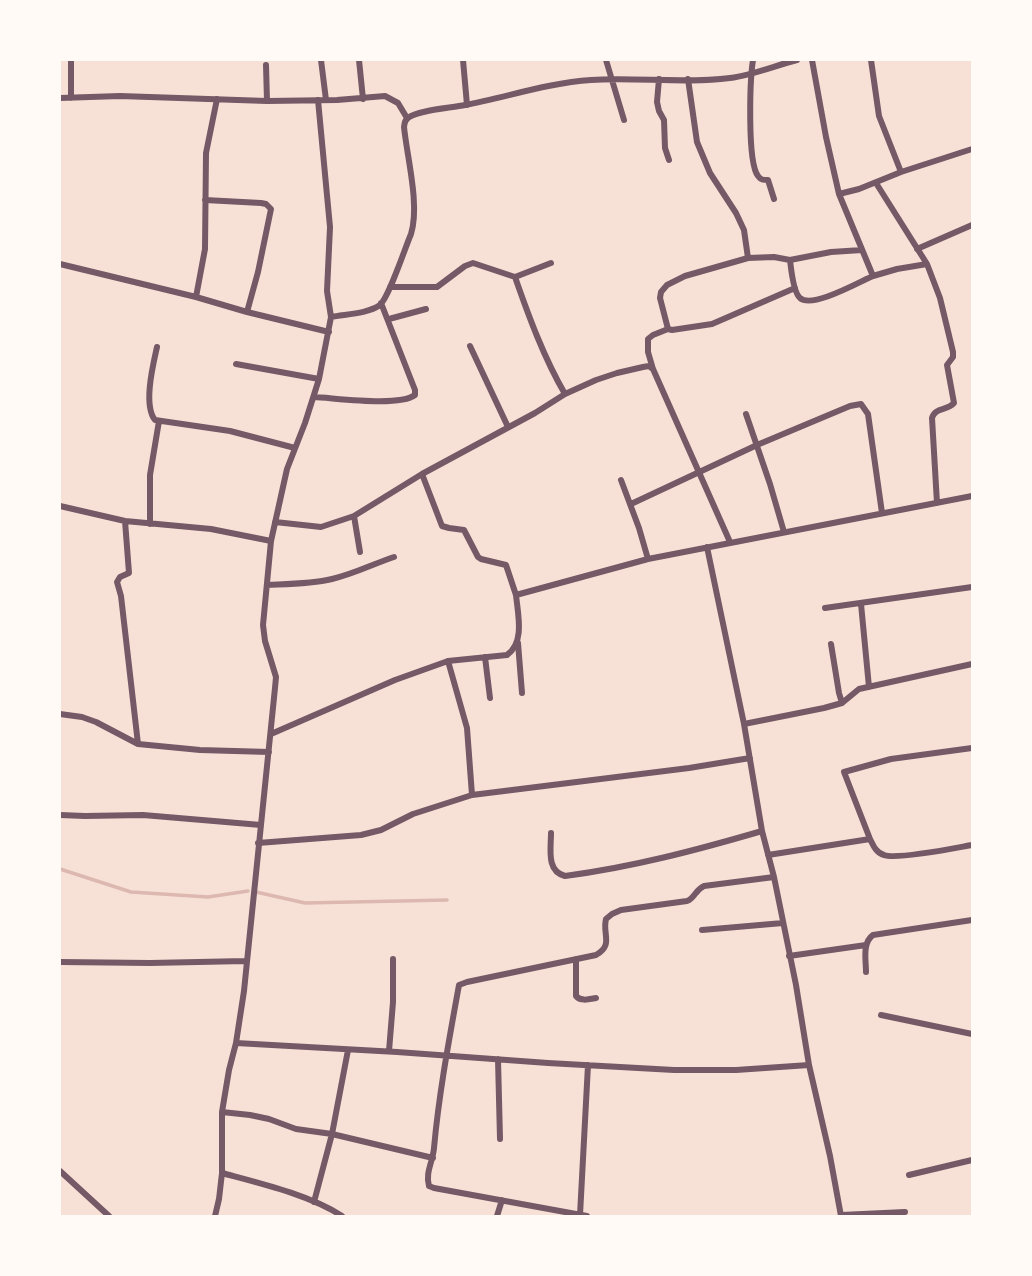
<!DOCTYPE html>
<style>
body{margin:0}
#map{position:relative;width:1032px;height:1276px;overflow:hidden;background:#f7e1d7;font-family:"DM Sans",sans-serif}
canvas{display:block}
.frame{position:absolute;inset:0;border:61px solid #fffaf5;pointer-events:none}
</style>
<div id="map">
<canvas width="1032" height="1276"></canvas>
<div class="frame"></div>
</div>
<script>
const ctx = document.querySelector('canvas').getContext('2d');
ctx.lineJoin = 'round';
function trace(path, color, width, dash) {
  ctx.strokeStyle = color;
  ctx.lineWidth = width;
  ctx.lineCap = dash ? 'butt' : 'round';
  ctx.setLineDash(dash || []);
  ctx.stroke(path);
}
const stream = new Path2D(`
 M60,869L131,892L208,897L248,891
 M256,892L305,903L447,900`);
const minor = new Path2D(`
 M321,60L326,100
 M359,60L363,99
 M463,60L467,105
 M606,60L624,120
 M753,60C750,79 747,162 758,176C761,180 763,180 768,180L774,199
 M812,60L826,137L839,194L859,189L901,172L972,149
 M871,60L879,116L901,172
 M266,65L267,101
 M659,79L657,102L659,111L664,120L665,148L669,160
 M688,79L697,142L710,173L736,213L744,230L748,258L774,257L790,260C791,268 793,292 800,298C812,309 859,282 873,276
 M60,98L120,96L267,101L337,100L385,96L398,103L407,118
 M71,98V60
 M318,100L330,227L327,291L331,317
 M839,194L873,276L897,269L927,264L876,183
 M205,200L261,203L266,204L271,209L258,272L247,312
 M917,249L972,225
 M748,258L685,276L667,285L661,292L660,298L668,329L672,330L712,324L795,288
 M790,260L831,252L862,250
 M60,264L196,297L247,312L329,332
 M927,264L940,298L953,352V357L947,365L954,403C947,411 935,407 932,418L937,503
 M515,277L551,263
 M390,287H437L465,266L473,263L515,277C529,317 544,358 565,394
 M196,297L205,249L206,153L217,99
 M389,319L426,309
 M668,329L653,335L648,339V352L653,369L730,542
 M470,346L508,427
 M157,347C153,365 143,405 155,420L230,431L295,448
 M236,364L319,379
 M314,397C336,398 399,407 415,395V390L381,303
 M746,414L770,484L784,532
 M422,474L442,526L449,528L464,530L478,557L481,559L506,565L516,595
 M621,480L639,528L648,559
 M631,504L757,445L850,406L861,404L868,414L882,513
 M60,506L125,521L211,529L271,541
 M354,516L360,552
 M125,521L129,573L120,577L117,582L121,596L138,744
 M275,522L321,527L354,516L422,474L535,413L565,394L596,380L617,373L643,367L649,366L653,369
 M150,524V475L159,421
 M707,547L744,724L762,831L774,877L796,985L809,1065L830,1156L841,1216
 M267,585C289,584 311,584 332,579C354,574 373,564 394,557
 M861,604L869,687
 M825,608L972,587
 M518,643L522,693
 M831,644L839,693L842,703
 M485,657L490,698
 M448,661L467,728L472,795
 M60,714L82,717L96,722L138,744L200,750L269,752
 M744,724L824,708L842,703L859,689L972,664
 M271,734L395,680L448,661L507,655C525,642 518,615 516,595L648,559L972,496
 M972,748L891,759L844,772L870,839C873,845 876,853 884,855C897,860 955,848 972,845
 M60,815L85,816L143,815L261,825
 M551,833C551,849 546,871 565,876C633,867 697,850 762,831
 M258,843L361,835L381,830L413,814L472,795L689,768L750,758
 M768,855L870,839
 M702,930L783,923
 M789,956L866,945
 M576,959V996C581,1002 590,999 596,998
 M60,962L150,963L246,961
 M866,972C866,960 862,943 873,935L972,920
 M881,1015L972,1034
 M236,1043L397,1052L548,1063L674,1070H736L809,1065
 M389,1051L393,1002V959
 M498,1059L500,1139
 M222,1112L250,1115L269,1119L296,1129L332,1134L433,1158
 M60,1171L109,1216
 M222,1173C259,1183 310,1195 342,1216
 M909,1175L972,1160
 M314,1202L332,1134L348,1050
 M580,1215L588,1065
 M841,1215L905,1212
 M215,1216L219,1199L222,1173V1112L229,1070L236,1043L244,991L275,688L276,677L265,641L263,625L271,541L287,469L305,423L319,379L331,317C346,314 367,314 380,305C389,297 405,248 411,234C420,205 407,157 404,127C405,122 404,121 408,118C418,110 452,108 465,105C507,97 548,83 591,80C637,77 684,84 730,78C753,75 774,66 797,60
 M497,1216L502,1200
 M587,1216L434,1188L429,1186C425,1173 433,1161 434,1148C439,1093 449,1040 459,985L467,982L596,955C614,945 602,934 606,919L612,914L621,910L687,901C695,898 695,890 704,886L774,877`);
trace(stream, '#dcb8b0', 3.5);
trace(minor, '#755966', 6);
</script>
